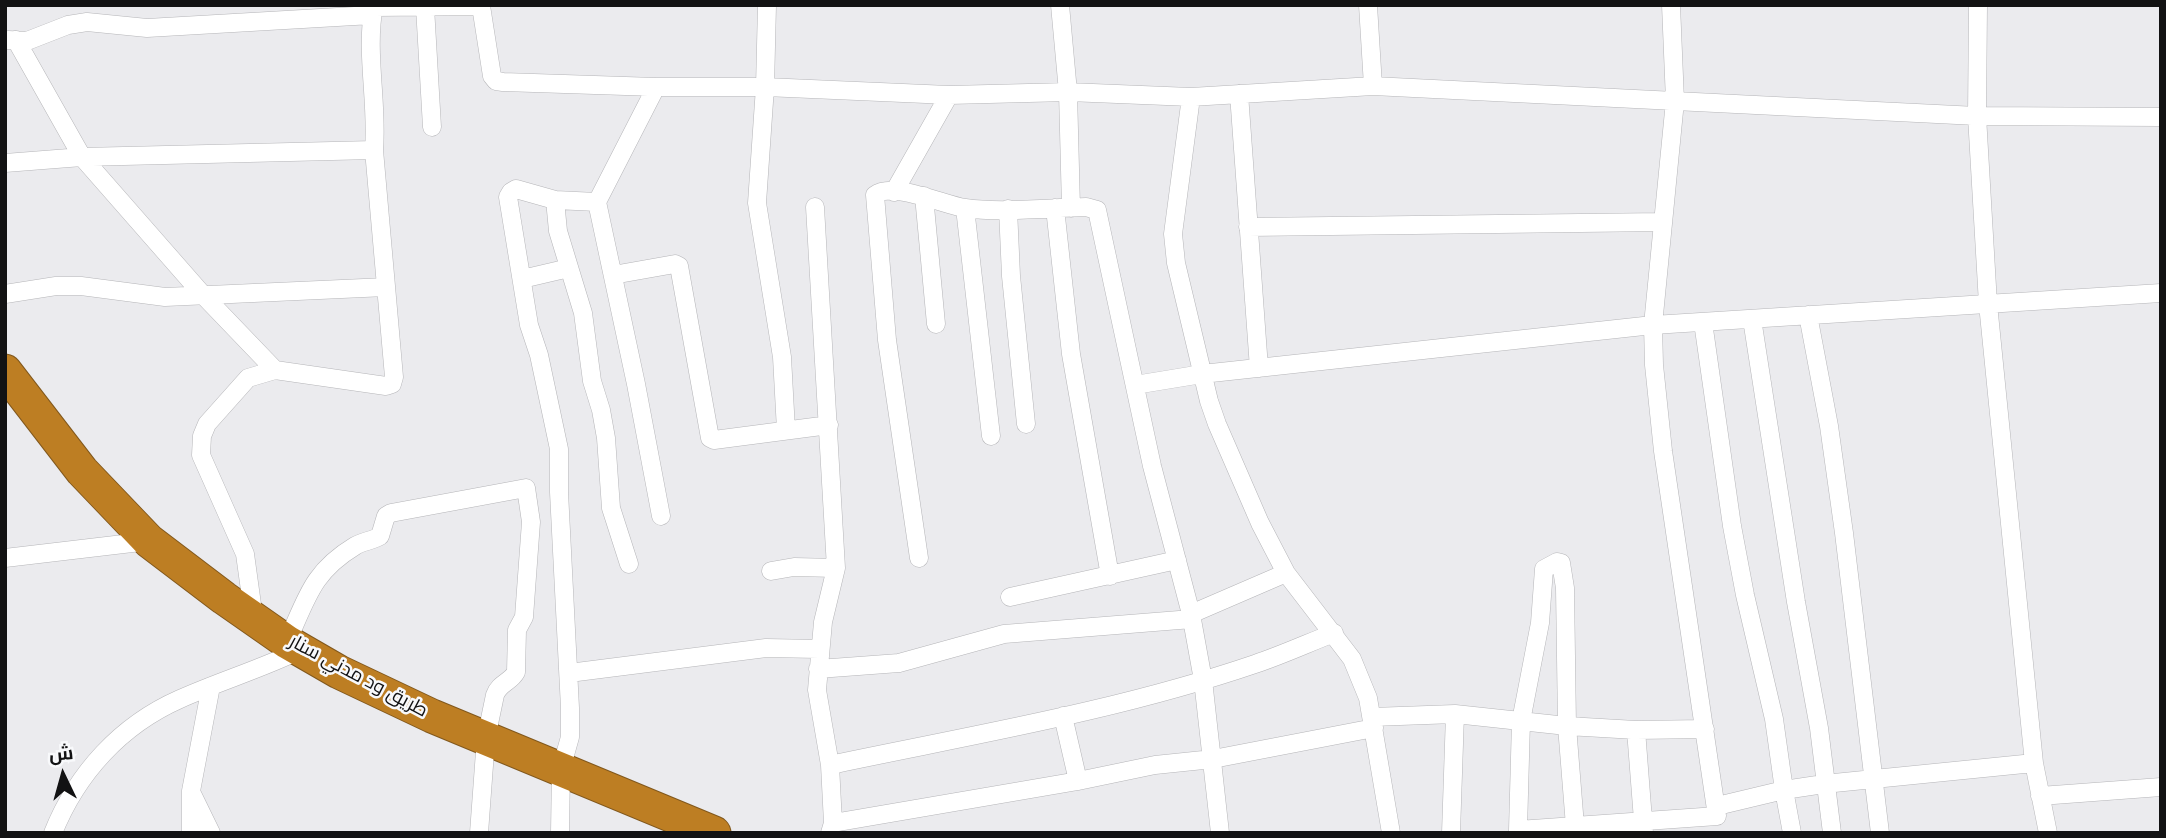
<!DOCTYPE html>
<meta charset="utf-8">
<style>
body{margin:0}
#map{position:relative;width:2166px;height:838px;overflow:hidden;background:#ebebee;font-family:"Nunito Sans",Cairo,sans-serif}
canvas{display:block}
.frame{position:absolute;inset:0;border:7px solid #121213;pointer-events:none}
.north{position:absolute;left:28px;top:740px;width:70px;height:70px;-webkit-text-stroke:5px #f8f9fb;paint-order:stroke;rotate:355deg;font-size:19px;font-weight:700;line-height:28px;text-align:center;color:#121213}
.north::after{content:'';display:block;margin:auto;width:24px;height:32px;background:#121213;clip-path:polygon(50% 0,100% 100%,50% 72%,0 100%)}
</style>
<div id="map">
<canvas width="2166" height="838"></canvas>
<div class="frame"></div>
<div class="north">ش</div>
</div>
<script>
const ctx = document.querySelector('canvas').getContext('2d');
ctx.lineJoin = 'round';
function trace(path, color, width, dash) {
  ctx.strokeStyle = color;
  ctx.lineWidth = width;
  ctx.lineCap = dash ? 'butt' : 'round';
  ctx.setLineDash(dash || []);
  ctx.stroke(path);
}
function label(font, color, halo, rows, align = 'center') {
  ctx.font = font + ' "Nunito Sans",Cairo,sans-serif';
  ctx.lineWidth = 5;
  ctx.setLineDash([]);
  ctx.textBaseline = 'middle';
  ctx.strokeStyle = halo;
  ctx.fillStyle = color;
  for (const [text, x, y, turn = 0] of rows) {
    ctx.save();
    ctx.translate(x, y);
    ctx.rotate((+turn || 0) * Math.PI / 180);
    ctx.textAlign = isNaN(turn) ? turn : align;
    if (halo) ctx.strokeText(text, 0, 0);
    ctx.fillText(text, 0, 0);
    ctx.restore();
  }
}
const street = new Path2D(`
 M767,5L765,87L757,203L782,357L786,430
 M1060,5L1068,92L1071,208
 M1368,5L1373,86
 M1978,5L1977,116L1988,304L2034,763L2048,833
 M374,7L481,6L492,76L496,81L503,82L656,87H765L949,95L1068,92L1191,97L1373,86L1977,116L2161,117
 M425,7L432,127
 M8,40L27,41L68,25L87,22L147,28L372,15
 M16,40L82,157L203,295L275,370
 M656,87L597,202L636,384L661,516
 M1239,94L1259,368
 M1191,97L1173,234L1176,263L1209,401L1217,424L1260,523L1286,573L1352,659L1368,698L1391,833
 M5,163L82,157L374,150
 M894,192L949,95
 M924,196L936,324
 M555,200L558,231L583,313L592,381L601,410L606,438L611,508L629,564
 M815,207L836,568L823,622L817,690L830,765L833,823
 M965,208L991,436
 M1055,208L1071,354L1110,576
 M1008,209L1011,276L1026,424
 M1248,227L1663,222
 M613,275L675,264L679,266L710,438L714,440L829,425
 M522,279L569,268
 M5,294L56,286H81L165,297L386,287
 M1808,315L1829,426L1844,533L1880,833
 M1752,319L1796,602L1819,728L1832,833
 M1703,322L1732,526L1745,595L1774,719L1784,790L1792,833
 M1135,385L1202,374L1653,325L2161,293
 M5,558L149,541
 M919,558L887,340L875,195C893,181 944,205 965,208C999,213 1050,208 1086,207L1097,210L1152,466L1191,614L1203,680L1220,833
 M771,571L794,567L836,568
 M1010,597L1177,560
 M1191,614L1286,573
 M254,619L245,554L201,455L202,436L207,424L248,378L275,370L386,386L392,384L394,377L374,150C378,102 365,53 374,5
 M287,642C307,598 312,572 355,546C363,541 372,541 380,536L386,516L391,513L526,488L531,522L524,617L517,630L516,672C511,682 499,683 495,695L486,738L479,833
 M818,669L899,663L1004,634L1192,619
 M569,673L766,648L819,649
 M1063,716L1078,781
 M1372,717L1455,714L1567,726L1636,730L1705,729
 M1636,730L1644,833
 M830,765C972,735 1117,711 1255,664C1282,655 1308,643 1334,633
 M192,794L211,833
 M2040,796L2161,787
 M1717,806L1784,790L1824,784L2034,763
 M1518,830L1521,721L1540,623L1544,569L1557,562L1561,563L1565,588L1567,726L1575,826
 M53,833C77,773 121,725 180,699C220,681 261,669 300,650
 M191,833V791L211,686
 M560,833L561,769L570,737V708L559,492V449L539,355L529,325L508,197L511,192L516,189L555,200L597,202
 M830,833L833,823L1078,781L1155,765L1213,759L1374,728
 M1451,833L1455,714
 M1518,833V830L1717,816L1663,451L1654,365L1653,325L1675,101L1671,5`);
const highway = new Path2D(`
 M5,371L82,471L149,541L224,598L287,642L339,672L432,716L714,833`);
const streetNames = [
 ["طريق ود مدني سنار",358,677,28]
];
trace(street, '#b5b5b8', 19);
trace(highway, '#81581d', 35);
trace(street, '#fff', 18);
trace(highway, '#bd7e23', 33);
label('19px', '#121213', '#f8f9fb', streetNames);
</script>
